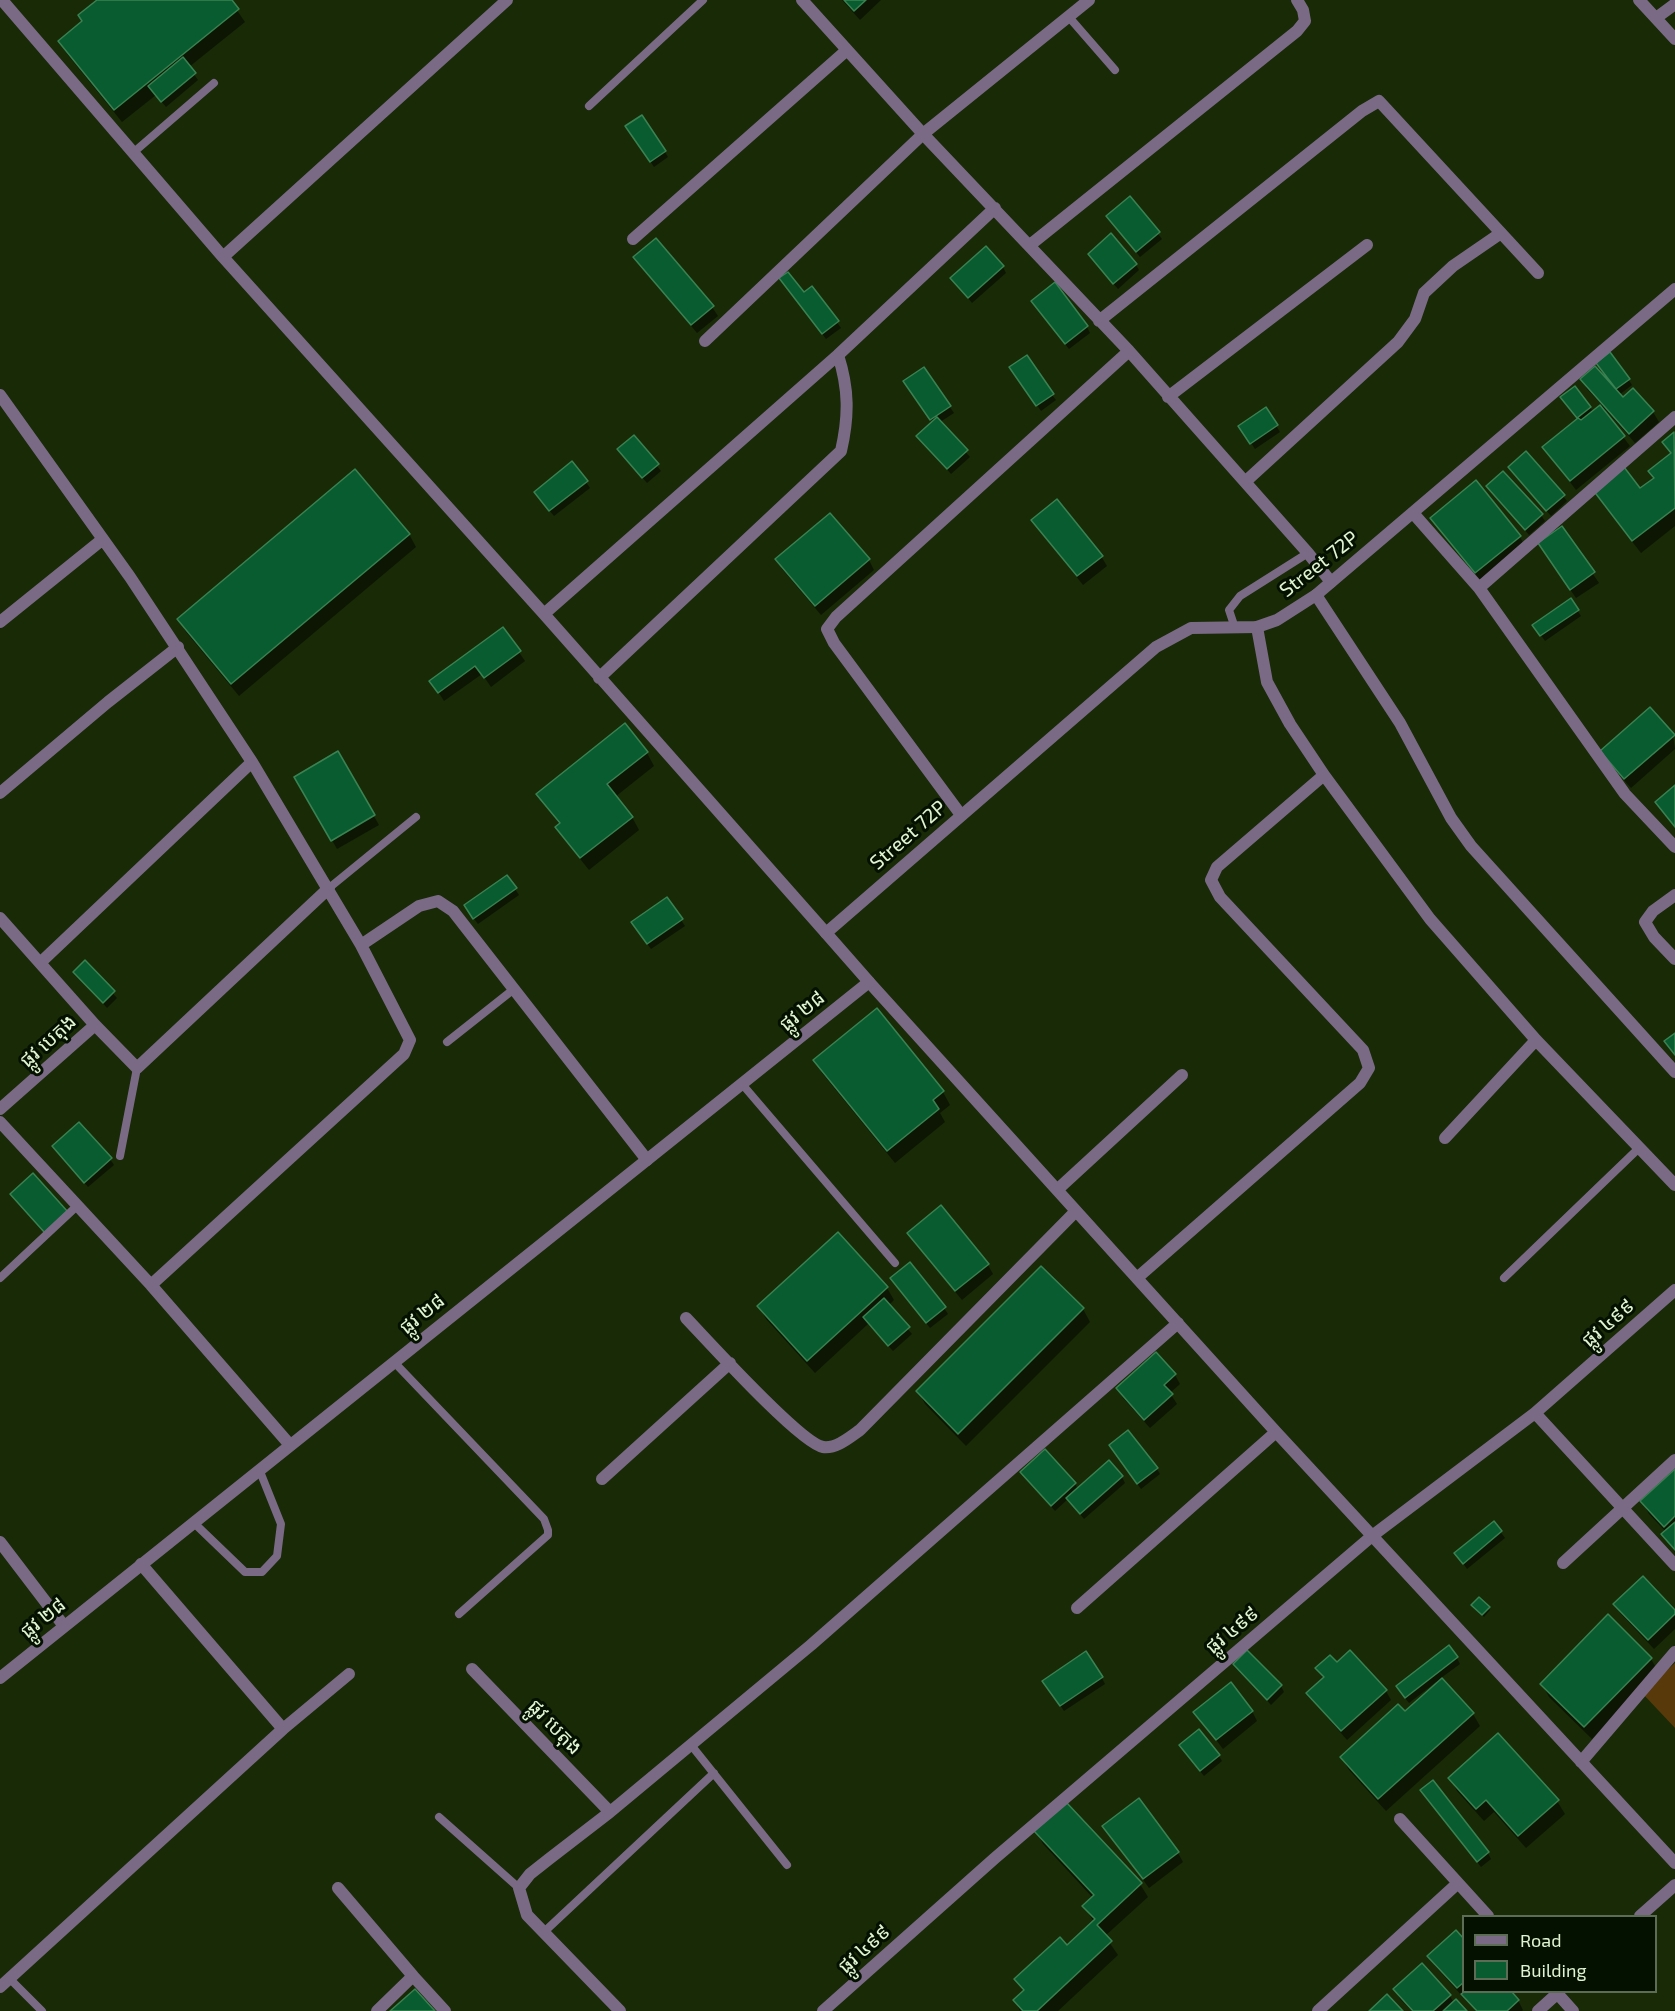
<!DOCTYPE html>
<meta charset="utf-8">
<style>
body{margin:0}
#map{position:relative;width:1675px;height:2011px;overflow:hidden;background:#182a06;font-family:"Exo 2",sans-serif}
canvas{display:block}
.legend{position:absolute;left:1462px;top:1915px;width:195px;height:78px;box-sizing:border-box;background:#051100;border:2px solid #5d6c54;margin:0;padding:8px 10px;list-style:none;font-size:18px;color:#e0f5d1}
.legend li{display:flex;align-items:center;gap:12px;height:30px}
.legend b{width:30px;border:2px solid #5d6c54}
</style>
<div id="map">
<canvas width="1675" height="2011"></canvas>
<ul class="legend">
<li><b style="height:8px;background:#7b6a86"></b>Road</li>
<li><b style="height:16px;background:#095c2f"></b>Building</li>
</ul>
</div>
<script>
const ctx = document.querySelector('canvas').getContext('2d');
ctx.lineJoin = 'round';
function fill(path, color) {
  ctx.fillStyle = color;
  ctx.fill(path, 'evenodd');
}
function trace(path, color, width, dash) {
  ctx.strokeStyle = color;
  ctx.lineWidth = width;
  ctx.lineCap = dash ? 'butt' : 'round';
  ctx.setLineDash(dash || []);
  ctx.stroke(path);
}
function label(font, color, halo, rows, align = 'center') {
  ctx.font = font + ' "Exo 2","Noto Sans Khmer",sans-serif';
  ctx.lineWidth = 6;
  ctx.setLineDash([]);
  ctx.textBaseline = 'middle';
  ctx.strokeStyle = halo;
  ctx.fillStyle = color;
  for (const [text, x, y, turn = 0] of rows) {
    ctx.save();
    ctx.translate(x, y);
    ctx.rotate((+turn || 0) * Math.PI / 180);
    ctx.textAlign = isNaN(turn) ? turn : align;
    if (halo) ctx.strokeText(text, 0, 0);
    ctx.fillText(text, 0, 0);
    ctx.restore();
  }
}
const green = new Path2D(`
 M1675,1663V1728L1642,1693Z`);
const shadow = new Path2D(`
 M99,0H230L245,22L189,67L198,80L166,107L156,95L122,122L67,54L60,42L83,22Z
 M842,0H881L860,20Z
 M631,132L665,152L668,157L654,167Z
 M1130,198L1162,239L1140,257L1108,217Z
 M635,257L712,307L718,316L697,333L641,266Z
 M1093,260L1136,265L1139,270L1118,289Z
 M1003,267L1006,273L972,303L952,278Z
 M785,284L804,294L812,288L841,328L826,339Z
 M1036,307L1087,327L1090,333L1069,349Z
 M924,369L954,413L940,422L970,457L951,474L918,436L933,422L909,387Z
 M1015,373L1052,395L1056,400L1041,411Z
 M1628,379L1632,385L1619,395L1623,399L1633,390L1653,412L1659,422L1635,443L1606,410L1604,412L1630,446L1576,490L1544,448L1578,419L1565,403L1590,407L1593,412L1602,405L1587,389L1582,380L1614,390Z
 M1266,409L1280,432L1255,449L1244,432Z
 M1674,434L1675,526L1641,553L1603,504L1595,491L1640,490L1655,479L1671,455L1664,442Z
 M634,437L661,471L647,483L623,455Z
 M1510,468L1563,496L1567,501L1551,516Z
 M586,482L590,488L554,516L539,498Z
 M1488,486L1541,515L1545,521L1529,535Z
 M830,515L869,560L874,570L821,615L782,569L777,559Z
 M1432,518L1520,537L1525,546L1481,581L1437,527Z
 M1033,520L1101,556L1107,566L1083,585L1039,530Z
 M1562,528L1599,583L1576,598L1545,553Z
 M409,534L416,547L239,696L186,632L179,620Z
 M1571,601L1581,616L1545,641L1538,631Z
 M503,629L525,661L491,687L482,674L444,701L437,690Z
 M625,725L647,753L654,766L615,797L632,817L639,830L589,870L565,840L557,827L560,825L538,794Z
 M1673,736L1675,749L1631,788L1607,761Z
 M338,753L379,825L337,849L296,777Z
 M515,889L519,895L478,924L469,912Z
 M667,899L685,926L651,949L636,928Z
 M85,962L117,998L107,1008L75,972Z
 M815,1060L943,1092L950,1105L940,1113L945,1122L895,1163L822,1073Z
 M58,1152L110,1159L114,1165L88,1187Z
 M909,1233L988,1265L993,1274L962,1300L914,1242Z
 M896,1284L944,1308L948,1314L930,1328Z
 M887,1288L894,1300L888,1306L912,1334L893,1351L868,1324L815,1373L766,1319L759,1307Z
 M1083,1309L1090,1322L966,1446L925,1404L918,1391Z
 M1175,1375L1180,1384L1170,1393L1177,1404L1150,1428L1123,1398L1118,1389Z
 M1114,1451L1157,1469L1160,1474L1141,1489Z
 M1675,1471V1552L1663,1535L1666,1532L1649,1514L1642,1501Z
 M1122,1477L1125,1483L1084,1519L1068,1499L1055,1511L1026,1478L1075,1484L1078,1489Z
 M1494,1523L1505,1538L1467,1569L1460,1559Z
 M1615,1605L1675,1612V1629L1654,1649L1621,1614Z
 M1474,1607L1489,1608L1490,1610L1484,1617Z
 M1457,1658L1460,1664L1441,1678L1473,1714L1480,1726L1386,1811L1349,1770L1341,1757L1405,1713L1438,1684L1436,1682L1409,1703L1401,1693Z
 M1651,1659L1658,1671L1592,1739L1549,1697L1542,1684Z
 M1235,1664L1281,1686L1284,1692L1271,1705Z
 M1336,1664L1386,1691L1391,1700L1347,1740L1314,1702L1308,1693L1324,1679L1317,1668Z
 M1102,1678L1105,1684L1064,1711L1048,1687Z
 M1252,1711L1257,1721L1223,1749L1195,1712Z
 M1184,1751L1219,1756L1222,1761L1204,1776Z
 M1450,1778L1557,1801L1565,1814L1526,1848L1494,1812L1484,1821L1457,1791Z
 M1426,1796L1488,1853L1491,1859L1481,1867Z
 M1104,1826L1178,1853L1183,1862L1149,1888Z
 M1036,1831L1140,1884L1148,1897L1105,1936L1118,1955L1058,2011H1020L1015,2001L1024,1992L1016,1979L1067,1947L1094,1922L1084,1906L1093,1898L1043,1844Z
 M1464,1941V1992H1510L1518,2000L1523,2010L1522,2011H1476L1464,1996L1463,1997L1435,1966L1429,1957Z
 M1395,1989L1450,1996L1454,2003L1465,2011H1412L1400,1999Z`);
const building = new Path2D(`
 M97,0H232L239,9L114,110L58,41L82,21L78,15Z
 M844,0H866L854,11Z
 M183,57L196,73L161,102L148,86Z
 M642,115L666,151L650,162L625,126Z
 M1130,196L1160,232L1136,252L1106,216Z
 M1111,233L1137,264L1113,284L1088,254Z
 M656,238L714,306L691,325L633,257Z
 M986,246L1004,266L968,298L950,278Z
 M788,272L804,292L812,286L839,321L822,334L779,278Z
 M1055,282L1088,326L1065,344L1031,301Z
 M1610,352L1630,379L1616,389L1596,363Z
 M1027,355L1054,394L1036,406L1009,367Z
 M1595,366L1623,397L1633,388L1654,411L1629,434L1580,379Z
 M924,367L951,406L930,420L903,381Z
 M1575,386L1591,407L1577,418L1560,397Z
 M1600,405L1625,436L1570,481L1542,447L1578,418L1581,420Z
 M1266,407L1278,425L1250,444L1238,426Z
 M937,417L968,450L947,469L916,436Z
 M1674,432L1675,508L1632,541L1593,490L1624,467L1640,488L1654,478L1648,471L1671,453L1662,442Z
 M634,435L659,464L642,478L617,449Z
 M1526,451L1565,495L1546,511L1508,467Z
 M572,461L588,481L549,511L534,492Z
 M355,469L410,534L231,684L177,619Z
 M1503,471L1543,514L1525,530L1486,486Z
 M1476,480L1521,536L1475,573L1430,518Z
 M1057,499L1103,556L1077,576L1031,520Z
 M830,513L870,559L815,606L775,559Z
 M1562,526L1595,572L1570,590L1538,543Z
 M1571,598L1579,610L1540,636L1532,625Z
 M503,627L521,651L484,678L475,666L438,693L429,681Z
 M1650,707L1675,735L1624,779L1600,751Z
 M625,723L648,752L607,784L633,817L580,858L555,827L560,823L536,794Z
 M338,751L375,815L331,841L294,777Z
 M1675,785V827L1655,802Z
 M507,875L517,888L473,919L464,905Z
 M667,897L683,919L647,944L631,922Z
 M85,960L115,991L103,1003L73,972Z
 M877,1008L944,1091L933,1100L939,1109L887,1151L813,1060Z
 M1675,1033V1055L1664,1041Z
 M79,1122L112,1158L84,1183L52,1146Z
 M33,1173L68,1212L45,1233L10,1194Z
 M941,1205L989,1264L955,1291L907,1233Z
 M838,1232L888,1287L807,1361L757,1306Z
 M910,1262L946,1307L926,1323L890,1278Z
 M1041,1266L1084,1308L958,1434L916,1391Z
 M884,1298L910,1327L888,1346L863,1317Z
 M1156,1352L1176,1374L1164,1385L1173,1394L1144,1420L1116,1388Z
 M1128,1430L1158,1468L1137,1484L1109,1445Z
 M1045,1449L1076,1483L1051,1506L1020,1472Z
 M1109,1460L1123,1476L1080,1514L1066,1498Z
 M1675,1469V1516L1664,1527L1640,1501Z
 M1494,1521L1502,1531L1463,1564L1454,1553Z
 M1675,1522V1550L1661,1534Z
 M1643,1576L1675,1610V1614L1648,1640L1613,1604Z
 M1479,1597L1490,1607L1482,1615L1471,1605Z
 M1608,1614L1652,1658L1584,1727L1540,1684Z
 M1449,1645L1458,1657L1405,1698L1396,1686Z
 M1247,1650L1282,1685L1267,1700L1233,1664Z
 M1350,1650L1387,1690L1341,1731L1306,1693L1324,1677L1315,1668L1330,1655L1337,1662Z
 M1086,1651L1103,1677L1060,1706L1042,1681Z
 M1442,1678L1474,1713L1378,1799L1340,1757L1398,1704L1405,1711Z
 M1231,1682L1253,1711L1216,1740L1193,1712Z
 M1199,1729L1220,1755L1200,1771L1179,1745Z
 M1498,1733L1559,1800L1518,1836L1486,1800L1476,1809L1448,1778Z
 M1433,1780L1489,1852L1477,1862L1420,1790Z
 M1139,1798L1179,1852L1143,1879L1102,1826Z
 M1066,1802L1142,1883L1097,1925L1112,1941L1037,2011H1023L1013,2000L1024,1990L1014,1979L1060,1937L1067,1945L1095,1919L1082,1906L1094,1895L1034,1831Z
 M1456,1930L1464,1939V1982L1457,1988L1427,1956Z
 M1422,1963L1451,1995L1433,2011H1413L1393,1989Z
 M415,1989L435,2011H390Z
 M1464,1992H1512L1519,2000L1507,2011H1477L1461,1994Z
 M1387,1994L1403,2011H1369Z
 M1456,1999L1467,2011H1443Z`);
const service = new Path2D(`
 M1068,16L1115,70
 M589,106L703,0
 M134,152L214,83
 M1235,628L1229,610L1240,596L1308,553
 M329,888L416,817
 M447,1042L514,989
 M742,1084L895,1263
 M120,1156L137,1068
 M0,1278L77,1206
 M1504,1278L1638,1149
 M394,1362L544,1519L548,1530V1535L459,1614
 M193,1522L245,1572H262L277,1556L281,1524L259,1469
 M691,1745L787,1865
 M439,1817L519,1888
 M544,1932L714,1773
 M10,1979L42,2011`);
const minor = new Path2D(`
 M2,0L223,257L544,614L826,933
 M802,0L923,134L1129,351L1308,553L1331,582
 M1639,0L1675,39
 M1656,18L1675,4
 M633,239L847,50
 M1030,245L1297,31L1305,21L1303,10L1297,0
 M223,257L507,0
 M1099,321L1362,111L1379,101L1538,273
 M705,341L923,134L1089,0
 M0,395L130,577L252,762L361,945L410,1040L404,1054L151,1285
 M1168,397L1367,245
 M1245,482L1398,342L1415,319L1424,293L1453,266L1501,233
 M1413,513L1479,588L1625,794L1675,847
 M1479,588L1675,417
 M1316,595L1400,723L1451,818L1471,846L1675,1072
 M544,614L838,355L995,208
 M0,622L103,539
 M1257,627L1267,682L1290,724L1324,775L1430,919L1536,1040L1675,1185
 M599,678L841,451C849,416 849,389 838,355
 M0,793L108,702L178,647
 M961,815L834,643L827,629L836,617L1129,351
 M1675,895L1653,911L1645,922L1654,937L1675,959
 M0,918L95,1025L137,1068L329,888
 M361,945L419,906L438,901L453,911L647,1160
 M40,963L252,762
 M869,982L1276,1432L1675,1863
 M0,1109L95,1025
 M0,1122L151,1285L290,1445
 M1445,1138L1536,1040
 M1057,1190L1182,1075
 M1137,1278L1360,1083L1369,1068L1363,1050L1220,897L1211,880L1217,867L1324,775
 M686,1318C708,1341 800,1443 823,1447C836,1449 850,1437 860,1430L1076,1211
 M1535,1413L1675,1565
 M602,1479L730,1363
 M0,1542L64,1626
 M1563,1563L1675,1460
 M141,1564L283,1729
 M1077,1608L1276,1432
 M472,1669L610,1812
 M1581,1762L1675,1652
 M1400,1819L1488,1916
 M338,1888L413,1976
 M1640,1916L1675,1885
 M0,1987L283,1729L349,1674
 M1556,1992L1573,2011
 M377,2011L413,1976L445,2011
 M620,2011L527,1915L519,1888L530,1874L549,1859L610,1812L811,1645L1178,1323
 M823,2011L995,1858L1372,1536L1535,1413L1675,1290
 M1318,2011L1458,1883
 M1538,2011L1559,1992`);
const tertiary = new Path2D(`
 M0,1678L869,982L826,933L1156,647L1191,628L1257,627L1277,620L1316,595L1675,289`);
const streetNames = [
 ["Street 72P",1319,564,-38],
 ["Street 72P",908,835,-41],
 ["ផ្លូវ ២៨",802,1011,-39],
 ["ផ្លូវ បេតុង",48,1041,-42],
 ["ផ្លូវ ២៨",422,1314,-39],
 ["ផ្លូវ ៤៩៩",1608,1323,-41],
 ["ផ្លូវ ២៨",43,1618,-39],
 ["ផ្លូវ ៤៩៩",1232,1630,-40],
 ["ផ្លូវ បេតុង",555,1727,46],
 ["ផ្លូវ ៤៩៩",864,1949,-42]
];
fill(green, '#58390a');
fill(shadow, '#0007');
fill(building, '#095c2f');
trace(building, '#3a8252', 1.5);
trace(service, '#7b6a86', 8);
trace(minor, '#7b6a86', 12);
trace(tertiary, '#7b6a86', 12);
label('20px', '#e0f5d1', '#051100', streetNames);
</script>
